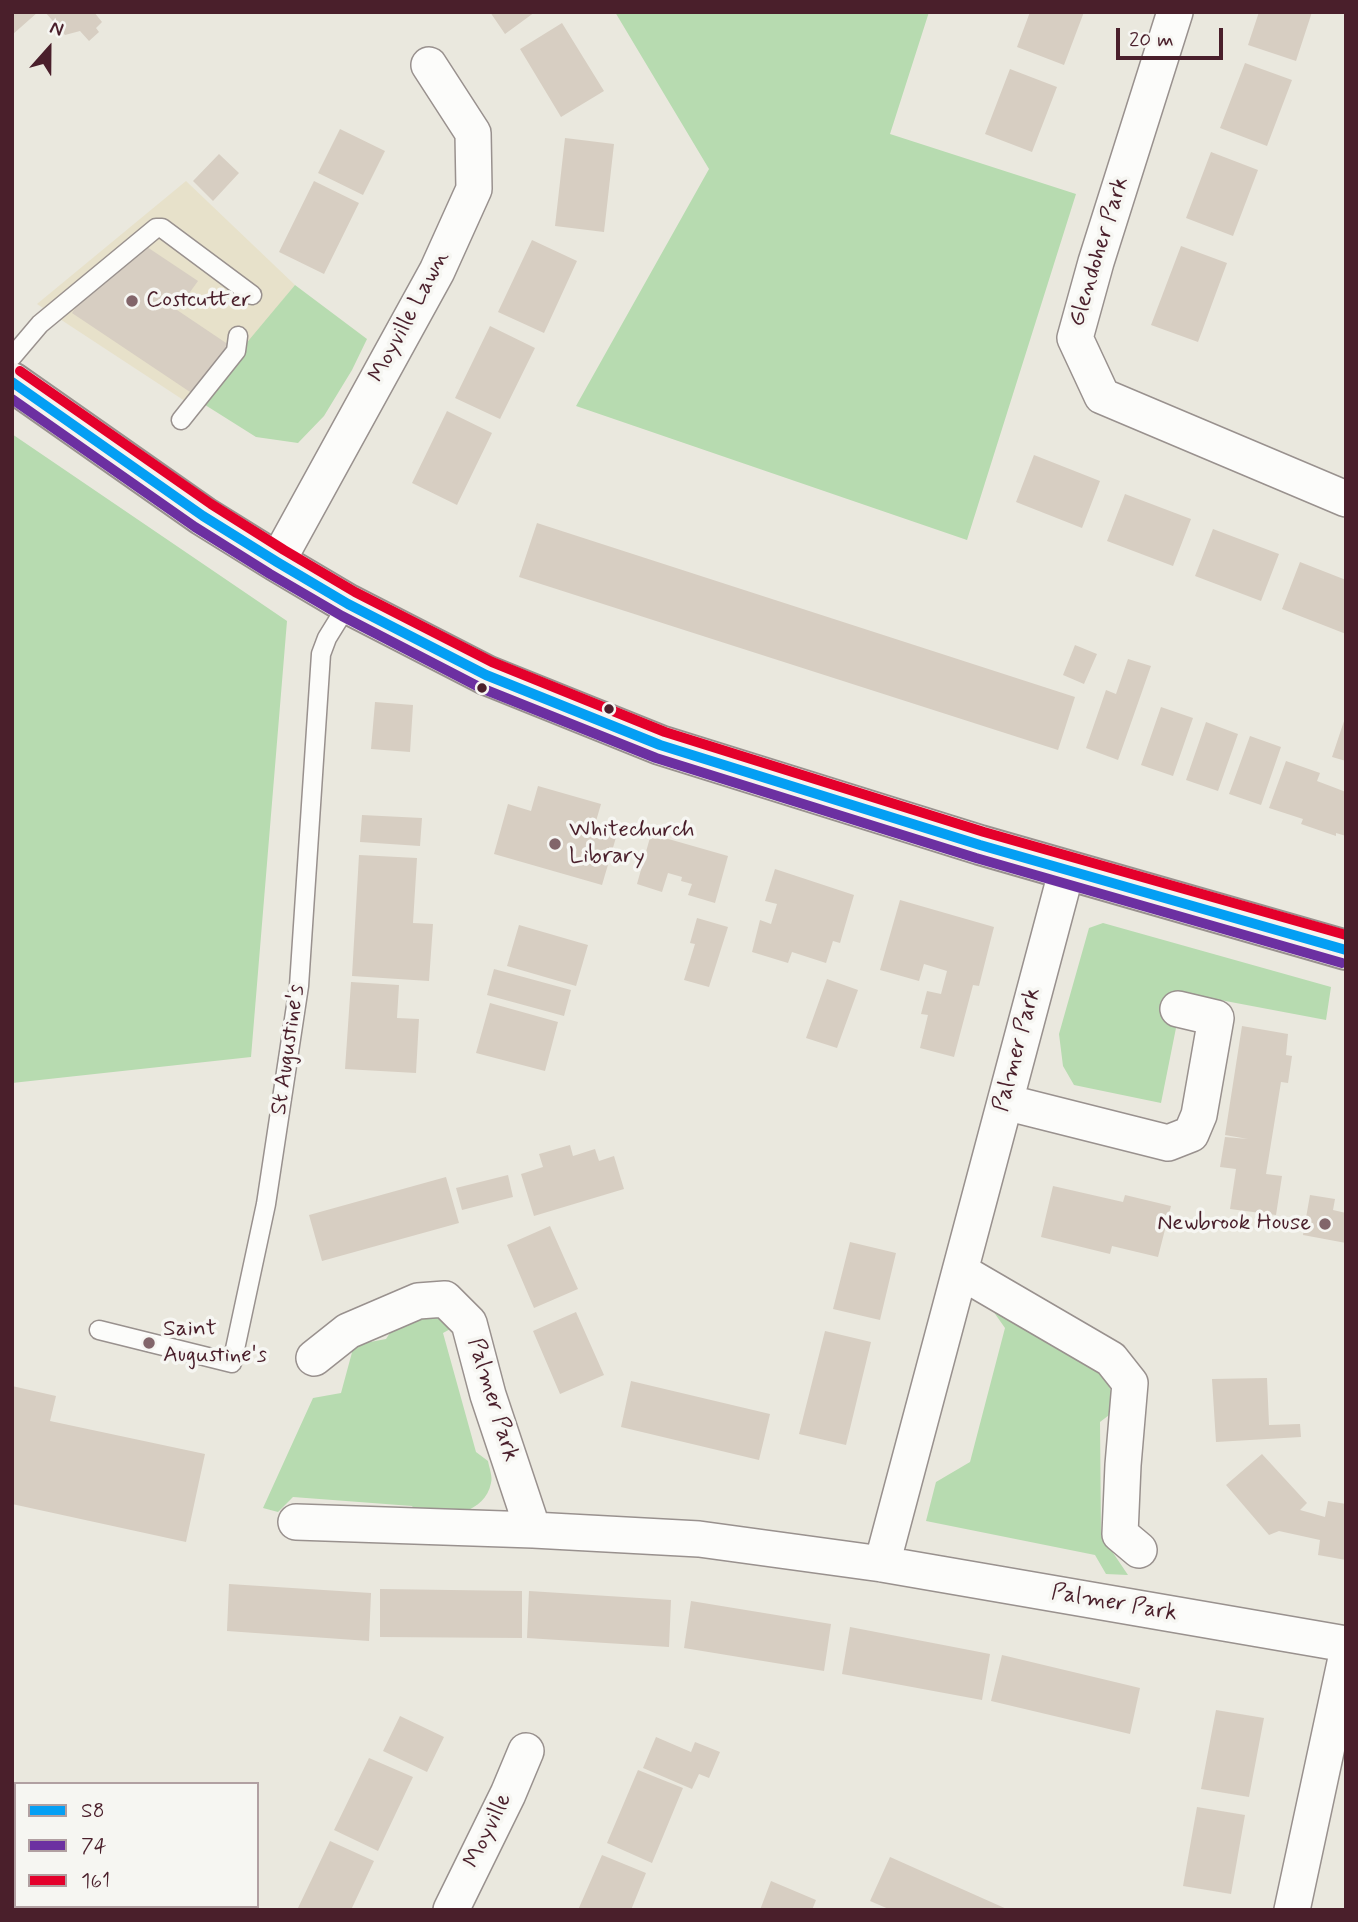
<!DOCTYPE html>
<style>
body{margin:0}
#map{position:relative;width:1358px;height:1922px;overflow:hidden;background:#eae8de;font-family:Mynerve,sans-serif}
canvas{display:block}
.frame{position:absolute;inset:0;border:14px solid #4a1f2b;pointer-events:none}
.legend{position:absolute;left:14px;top:1782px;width:245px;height:126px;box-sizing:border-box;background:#f6f6f2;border:2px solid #b1a0a2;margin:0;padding:9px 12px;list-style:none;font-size:21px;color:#4a1f2b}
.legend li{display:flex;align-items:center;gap:14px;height:35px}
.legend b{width:35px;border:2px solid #b1a0a2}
.north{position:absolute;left:14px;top:14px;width:70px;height:70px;-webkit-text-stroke:5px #f6f6f2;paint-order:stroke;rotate:21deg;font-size:19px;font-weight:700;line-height:28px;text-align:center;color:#4a1f2b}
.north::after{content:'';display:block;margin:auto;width:24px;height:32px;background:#4a1f2b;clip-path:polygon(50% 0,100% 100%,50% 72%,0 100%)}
.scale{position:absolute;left:1116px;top:28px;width:107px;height:32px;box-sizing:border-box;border:4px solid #4a1f2b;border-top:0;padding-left:9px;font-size:21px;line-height:24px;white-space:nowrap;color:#4a1f2b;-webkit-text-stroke:5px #f6f6f2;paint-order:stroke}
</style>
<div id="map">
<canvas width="1358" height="1922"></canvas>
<div class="frame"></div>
<ul class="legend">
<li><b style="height:9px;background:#049ff4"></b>S8</li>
<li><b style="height:9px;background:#6c30a1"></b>74</li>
<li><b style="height:9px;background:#e4002b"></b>161</li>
</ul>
<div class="north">N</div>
<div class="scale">20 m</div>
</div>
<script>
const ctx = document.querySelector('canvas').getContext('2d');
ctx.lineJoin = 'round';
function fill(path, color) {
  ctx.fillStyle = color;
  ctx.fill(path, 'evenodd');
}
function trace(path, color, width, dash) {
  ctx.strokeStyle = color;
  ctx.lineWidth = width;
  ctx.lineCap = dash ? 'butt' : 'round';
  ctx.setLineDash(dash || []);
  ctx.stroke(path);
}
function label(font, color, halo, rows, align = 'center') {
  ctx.font = font + ' Mynerve,sans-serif';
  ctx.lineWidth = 7;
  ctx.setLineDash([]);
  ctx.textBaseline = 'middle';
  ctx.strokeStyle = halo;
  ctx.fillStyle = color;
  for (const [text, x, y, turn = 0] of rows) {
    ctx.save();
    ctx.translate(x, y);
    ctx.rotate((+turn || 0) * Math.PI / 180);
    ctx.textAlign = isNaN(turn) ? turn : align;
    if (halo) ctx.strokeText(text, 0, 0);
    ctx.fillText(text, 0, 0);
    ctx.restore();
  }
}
const built = new Path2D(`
 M186,181L295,285L197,409L37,304Z`);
const green = new Path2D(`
 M615,12H929L890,134L1076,194L967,540L576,406L709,169Z
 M295,285L367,339L352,370L324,416L298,443L256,437L202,403L239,352Z
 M12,434L287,621L251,1057L12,1083Z
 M1103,923L1331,987L1326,1020L1183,993L1161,1103L1074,1085L1063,1066L1059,1034L1089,928Z
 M986,1301L1106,1377L1117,1409L1100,1422L1101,1535L1128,1575L1106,1574L1095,1555L926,1521L936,1482L970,1462L1005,1328Z
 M428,1310L454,1327L443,1333L476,1452L488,1461C489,1467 493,1477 491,1483C485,1514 448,1516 423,1521L412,1506L293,1497L278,1512L263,1508L313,1398L341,1393L354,1345L386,1339L401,1316Z`);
const building = new Path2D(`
 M12,12H38L12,35Z
 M45,12H94L102,22L96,28L99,32L89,41L80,31L65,35Z
 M490,12H535L505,34Z
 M1030,12H1084L1064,65L1017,47Z
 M1259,12H1312L1296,61L1248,45Z
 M562,23L604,91L561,117L520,49Z
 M1245,63L1292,80L1267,146L1220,128Z
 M1010,69L1057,87L1032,152L985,134Z
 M340,129L385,151L363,195L318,173Z
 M565,138L614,144L604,232L555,226Z
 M1211,152L1258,170L1233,236L1186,218Z
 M219,154L239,173L213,201L193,181Z
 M314,181L359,203L324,274L279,252Z
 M532,240L577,261L544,333L498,312Z
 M1181,246L1227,263L1198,342L1151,325Z
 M147,247L198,281L177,310L235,349L196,396L72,313L87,291Z
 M490,326L535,348L500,419L455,398Z
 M447,411L492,433L457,505L412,483Z
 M1034,455L1100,481L1082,528L1016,502Z
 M1125,494L1191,519L1173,566L1107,541Z
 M537,523L1075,697L1058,750L519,577Z
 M1213,529L1279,554L1261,601L1195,576Z
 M1300,562L1346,580V634L1282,609Z
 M1075,645L1097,654L1084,684L1063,675Z
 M1128,659L1151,666L1118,760L1086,748L1106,690L1116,694Z
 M375,702L413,705L410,752L371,749Z
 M1161,707L1193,718L1173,776L1141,765Z
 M1345,718H1346V761L1332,757Z
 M1206,722L1238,734L1218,791L1186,780Z
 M1250,736L1281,747L1261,805L1229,794Z
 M1286,761L1320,773L1317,781L1346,792V836L1336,833V836L1301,824L1303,819L1269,808Z
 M538,786L601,804L594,828L617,834L602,885L494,854L508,804L531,811Z
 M362,815L422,818L420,846L360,842Z
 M651,834L728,856L715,903L688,895L692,884L681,881L682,877L668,873L662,892L637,884Z
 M359,855L417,858L413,923L433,924L429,981L352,976Z
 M775,869L854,895L840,943L833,941L826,963L792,952L788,963L752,952L760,920L771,924L777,904L765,901Z
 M900,900L994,927L979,986L973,985L954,1057L920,1048L928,1015L921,1014L927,991L941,994L947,971L924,964L919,981L880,970Z
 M697,918L728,927L709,987L684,980L695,944L690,943Z
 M519,925L588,945L576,986L507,966Z
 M494,969L571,990L564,1016L487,995Z
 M827,979L858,990L837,1048L806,1038Z
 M351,982L399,985L397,1018L419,1019L416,1073L345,1069Z
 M490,1003L558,1022L545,1071L476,1053Z
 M1242,1026L1288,1034L1286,1055L1292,1056L1288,1083L1281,1082L1266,1174L1282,1176L1276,1215L1230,1209L1236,1169L1220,1167L1225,1137L1248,1139L1225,1135Z
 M570,1145L573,1156L595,1149L599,1161L614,1156L624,1189L534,1216L521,1174L543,1167L539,1154Z
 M508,1175L513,1197L462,1210L456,1188Z
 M446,1177L459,1223L322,1261L309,1215Z
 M1053,1186L1123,1202L1125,1195L1171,1206L1158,1257L1112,1246L1110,1254L1041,1237Z
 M1310,1195L1335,1199L1333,1210L1346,1213V1243L1303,1235Z
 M550,1226L578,1289L534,1308L507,1245Z
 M850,1242L896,1253L880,1320L833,1309Z
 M576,1312L604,1375L560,1394L533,1331Z
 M825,1331L871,1342L846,1445L799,1434Z
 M1267,1378L1269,1425L1300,1424L1301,1437L1216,1442L1212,1379Z
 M631,1381L770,1414L759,1460L621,1427Z
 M12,1386L56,1396L50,1421L205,1454L186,1542L12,1504Z
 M1262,1454L1307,1503L1300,1510L1325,1517L1328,1501L1346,1504V1560L1318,1555L1320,1540L1279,1531L1269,1535L1226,1485Z
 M229,1584L371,1593L369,1641L227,1631Z
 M380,1589L522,1591V1638L380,1637Z
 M529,1591L671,1600L669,1647L527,1638Z
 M691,1601L831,1624L824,1671L684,1648Z
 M850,1627L990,1654L982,1700L842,1674Z
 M1002,1655L1140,1688L1130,1734L991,1701Z
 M1216,1710L1264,1718L1249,1797L1201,1789Z
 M400,1716L444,1737L427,1772L383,1751Z
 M656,1737L691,1752L695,1742L720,1752L709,1778L699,1774L692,1789L643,1768Z
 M369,1758L413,1777L378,1851L334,1830Z
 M638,1770L683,1788L652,1863L607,1843Z
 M12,1803L16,1805V1868L12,1867Z
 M1197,1807L1245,1815L1231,1894L1183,1886Z
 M330,1841L374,1861L351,1910H297Z
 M602,1855L646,1873L631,1910H578Z
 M890,1857L1009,1910H891L870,1901Z
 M771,1881L816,1900L812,1910H760Z
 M103,1906H178L176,1910H104L102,1909Z
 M189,1906H224L226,1907L224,1910H187Z`);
const lane = new Path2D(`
 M12,357L40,324L156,228H162L252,295
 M181,420L236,351L238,336
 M99,1330L232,1363L266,1204L299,986L321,654L327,638L348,604`);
const street = new Path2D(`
 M1175,12L1096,262L1075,338L1102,396L1346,499
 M277,562L437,271L474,189L473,133L429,65
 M1005,1102L1168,1143L1191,1134L1199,1115L1216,1018L1178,1009
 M960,1271L1111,1359L1130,1383L1123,1465L1120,1534L1139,1550
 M314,1358L348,1331L418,1301L445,1299L469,1323L488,1395L533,1530
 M296,1522L533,1530L699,1539L882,1564L1346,1644
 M882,1564L1067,869
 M451,1910L508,1794L526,1751
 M1292,1910L1346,1658`);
const secondary = new Path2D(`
 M12,382L203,516L277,562L348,604L486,675L660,745L980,845L1346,950`);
const bus1 = new Path2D(`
 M12,382L203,516L277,562L348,604L486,675L660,745L980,845L1346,950`);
const bus2 = new Path2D(`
 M12,399L195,527L270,574L342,616L481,688L656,758L976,858L1342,963`);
const bus3 = new Path2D(`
 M20,371L211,504L284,550L355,592L492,662L665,732L984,832L1346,935`);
const markers = [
 [132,301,7,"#82656a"],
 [482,688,6,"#4a1f2b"],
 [609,709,6,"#4a1f2b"],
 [555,844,7,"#82656a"],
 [1325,1224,7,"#82656a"],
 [149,1343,7,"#82656a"]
];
const streetNames = [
 ["Glendoher Park",1100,252,-73],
 ["Moyville Lawn",410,317,-62],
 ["St Augustine's",289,1050,-82],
 ["Palmer Park",1018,1050,-75],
 ["Palmer Park",492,1400,73],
 ["Palmer Park",1114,1604,10],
 ["Moyville",489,1831,-64]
];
const poiNames = [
 ["Costcutter",146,301],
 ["Whitechurch",569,831],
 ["Library",569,857],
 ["Newbrook House",1311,1224,"right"],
 ["Saint",163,1330],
 ["Augustine's",163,1356]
];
fill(built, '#e7e1ca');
fill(green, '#b7dbb0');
fill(building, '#d7cec2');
trace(lane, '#99918e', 21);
trace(street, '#99918e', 38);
trace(secondary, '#99918e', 42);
trace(lane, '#fcfcfa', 18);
trace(street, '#fcfcfa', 35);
trace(secondary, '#f6f3ef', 38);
trace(bus1, '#049ff4', 10);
trace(bus2, '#6c30a1', 10);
trace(bus3, '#e4002b', 10);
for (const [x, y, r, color] of markers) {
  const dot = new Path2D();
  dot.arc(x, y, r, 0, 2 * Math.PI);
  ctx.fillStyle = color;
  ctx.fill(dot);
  trace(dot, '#f6f6f2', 2.5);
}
label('23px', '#4a1f2b', '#f6f6f2', streetNames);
label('23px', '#4a1f2b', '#f6f6f2', poiNames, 'left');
</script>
